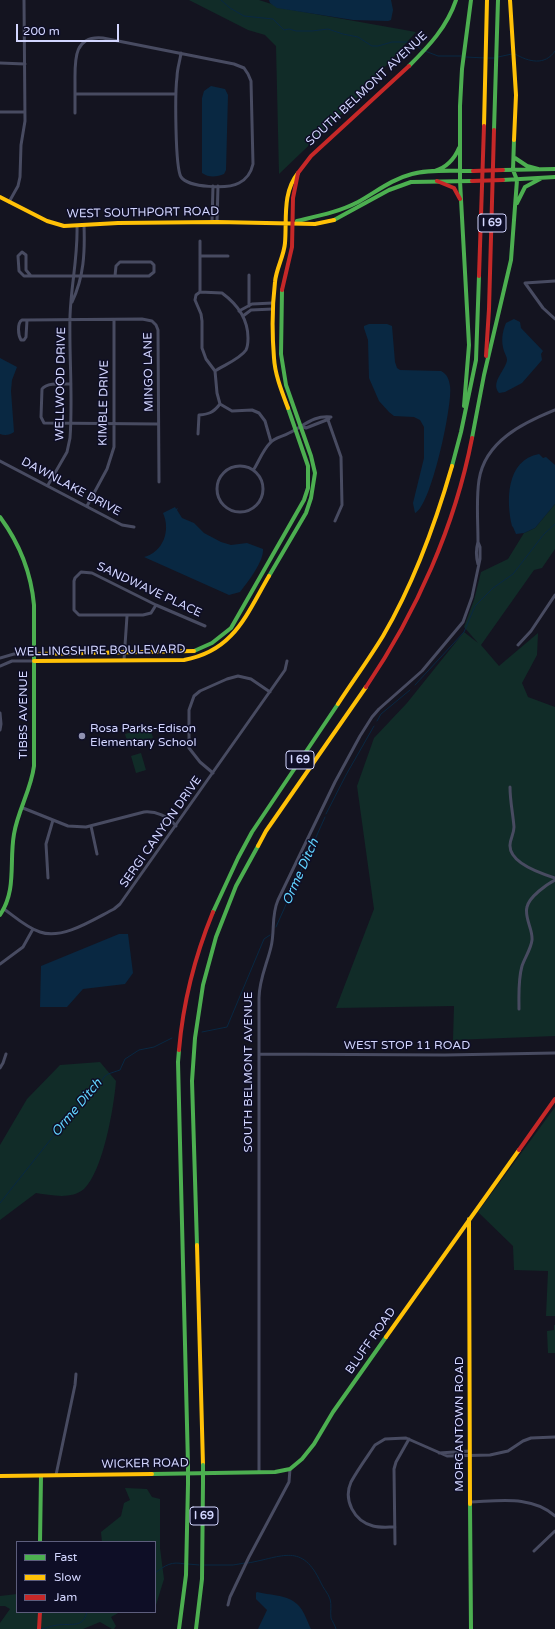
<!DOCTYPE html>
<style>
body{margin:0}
#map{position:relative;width:555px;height:1629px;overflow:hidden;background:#141420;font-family:"Varela Round",sans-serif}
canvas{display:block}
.legend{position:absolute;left:16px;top:1541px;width:140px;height:72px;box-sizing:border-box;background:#0e0e26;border:1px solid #5d5e7d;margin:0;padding:5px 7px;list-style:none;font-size:12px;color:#d3d6ff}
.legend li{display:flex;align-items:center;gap:8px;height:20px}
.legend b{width:20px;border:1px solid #5d5e7d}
.scale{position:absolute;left:16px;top:24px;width:103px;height:18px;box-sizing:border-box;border:2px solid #d3d6ff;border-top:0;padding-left:5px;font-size:12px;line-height:14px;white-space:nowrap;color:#d3d6ff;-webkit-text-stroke:3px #0e0e26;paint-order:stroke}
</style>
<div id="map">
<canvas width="555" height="1629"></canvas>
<ul class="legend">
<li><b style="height:5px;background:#4caf50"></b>Fast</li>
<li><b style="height:5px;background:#ffc107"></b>Slow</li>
<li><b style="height:5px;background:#c62828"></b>Jam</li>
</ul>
<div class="scale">200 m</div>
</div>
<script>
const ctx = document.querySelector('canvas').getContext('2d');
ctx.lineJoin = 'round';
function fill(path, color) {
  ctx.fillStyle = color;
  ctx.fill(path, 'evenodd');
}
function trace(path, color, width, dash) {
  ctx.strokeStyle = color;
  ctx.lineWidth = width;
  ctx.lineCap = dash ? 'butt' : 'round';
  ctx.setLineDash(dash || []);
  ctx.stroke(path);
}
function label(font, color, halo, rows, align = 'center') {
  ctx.font = font + ' "Varela Round",sans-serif';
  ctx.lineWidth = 3;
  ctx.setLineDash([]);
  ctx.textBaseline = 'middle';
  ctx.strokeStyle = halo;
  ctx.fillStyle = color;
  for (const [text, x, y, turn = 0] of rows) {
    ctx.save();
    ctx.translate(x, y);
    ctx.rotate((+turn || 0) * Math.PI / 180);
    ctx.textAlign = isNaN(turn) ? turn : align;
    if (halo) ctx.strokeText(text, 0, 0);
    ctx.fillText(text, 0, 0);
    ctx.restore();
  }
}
const green = new Path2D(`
 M189,0H259L287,9L416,32L349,107L279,174L276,46L265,35L248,30Z
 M555,504V549L542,568L534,570L481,645L499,666L538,633L537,655L522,683L528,697L555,707V1036L453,1040L454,1006L336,1008L374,909L357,786L374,738L407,703L464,632L478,643L464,627L474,600L481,572L508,559L524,533L535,528Z
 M150,727L153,738L128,744L125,734Z
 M141,753L146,770L136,773L131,756Z
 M100,1062L116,1081C114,1107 103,1171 84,1189C71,1200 51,1195 36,1193L0,1220V1145L27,1099L60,1065Z
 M555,1107V1316H546L548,1271L514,1270L513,1246L478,1212Z
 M554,1325H555V1353H548L547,1331L554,1330Z
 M125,1488L147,1489L152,1497L160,1499V1548L164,1579L156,1605L155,1542H102L101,1532L121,1516L124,1503L130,1500Z
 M17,1594V1612H120L111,1617L116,1626L114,1629H112L100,1622L83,1629H0V1623L10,1609L5,1606H0V1596Z`);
const water = new Path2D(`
 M269,0H391L393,10L391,20L388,21L353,20L277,8L270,3Z
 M211,86L225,89L228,95L226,170L224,174C217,177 209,178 202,173V98L204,91Z
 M514,319L520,322L521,328L543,351L541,354L542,360L522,383L505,392L499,393C490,382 506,370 507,360C507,357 505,354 504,351C501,342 502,332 506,323Z
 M369,324H387L392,326L395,362L397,368L400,370L441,371C447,374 449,379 450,386C453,404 431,507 415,513L413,503L424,458V427L420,420L414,417L394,416L389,412L379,401L369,378L368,340L364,328V326Z
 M0,358L17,367L12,380L11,391L14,432C10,435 5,436 0,434Z
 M539,454L543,458L546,457L555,465V504L535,528L524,533L516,534L513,527L512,526C506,501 506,460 539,454Z
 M175,507L176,509L178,508L177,510L182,518L194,523L204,533L221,542L231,545L247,543L263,549C264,561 248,582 240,592L229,595L144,557C163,552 171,531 163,513Z
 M119,934H128L133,973L125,984L83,989L67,1007H40L41,966Z
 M257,1592C269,1595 288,1595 297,1604C304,1610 307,1621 311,1629H258L267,1610L256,1599V1593Z`);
const stream = new Path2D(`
 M221,0L230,8L244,16L273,19L284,30L289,29L296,31H312L328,29L343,34L358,37L372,46H378L392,42H408L413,43L422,50
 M425,51L438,56H461
 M515,54C529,62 545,66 555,51
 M466,57L485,58
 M498,57L512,54
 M488,58H495
 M415,685L464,632L475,606L493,588L513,574L544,534L555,524
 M377,721L381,714L410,690
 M326,814L346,775L374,726
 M276,927L325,817
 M202,1032L227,1027L264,939L270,935
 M0,1203L90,1090L100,1084L104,1077L108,1074L120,1070L125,1059L139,1050L154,1047L172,1038
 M248,1563C283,1557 302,1542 321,1583C323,1588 328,1593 330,1599C332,1605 330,1612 331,1618C332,1621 335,1625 336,1629
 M188,1564L199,1565
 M204,1565H233L245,1563
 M155,1573C166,1565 171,1561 185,1564
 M41,1629C46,1628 51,1626 57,1625C71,1623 83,1629 87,1612`);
const street = new Path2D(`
 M0,63L25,64
 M75,94H176
 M0,112H25
 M75,113C75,103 75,92 75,82C75,61 73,35 103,38L234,64L244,68L248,74L251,81L253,164C251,173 247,179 239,183C228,189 189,188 181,177C175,167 175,92 177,77C177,69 180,61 181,53
 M9,202L18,186L20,177L21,145L25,121L24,0
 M212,222L213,186
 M217,222L218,186
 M200,241V292L196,295L195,300L201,314L202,321V348L206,359L215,371L217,393L220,404L232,411L252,410L259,413L265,421L271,442
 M22,252L26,255V270L31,276H24L19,271L18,256Z
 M200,256H228
 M120,262H151L154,265V272L149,276H115L116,266Z
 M249,275V306
 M31,276H115
 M555,281L525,283L543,308L555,319
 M200,292L222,293C237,304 248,319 248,338C248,342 248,346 246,350C240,359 224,365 215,371
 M72,302C84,277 85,252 84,225
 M239,311L252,304L273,303
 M243,316L251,310L273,309
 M27,320L26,337L24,340H21C18,335 17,323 22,320H27L142,319L152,321L156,325L158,330L159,482
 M71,384C62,384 47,382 42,389L41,417L44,423L158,424
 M328,420L341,457L342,505L335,521
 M301,426L306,428L329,419
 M198,434L199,415C209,414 213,413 220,404
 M0,461L122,525L134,527
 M217 489a23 23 0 1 1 46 0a23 23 0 1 1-46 0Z
 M254,469C259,461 263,450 270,443C275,437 282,437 289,433C304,426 313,415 331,417
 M48,485L67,452L70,438C73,398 69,357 70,316C71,285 78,257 77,226
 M87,506L107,469L114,447V320
 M478,564C476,557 476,549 478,542C478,521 476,499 479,480C485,441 523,423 555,410
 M156,605L151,613L143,615H79L74,610V581L75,578L81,572L92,573L156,605L205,626
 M518,645L531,631L555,595
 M0,658L14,654H34
 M124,660L127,616
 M0,666L12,661H34
 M0,713L1,724L0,730
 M213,773L200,762L189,748V710L194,696L200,691L227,679L238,676L251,679L270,692
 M510,787C510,801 513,814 514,827C514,834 510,839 510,845C509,863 542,874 555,878
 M23,808L68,826L86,827L144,812C156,811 168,816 176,826
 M91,826L97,854
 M48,878L46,844L53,820
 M4,909C15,917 27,928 40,932C63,940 94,919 114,909L120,904L285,670L287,661
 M0,964L23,947L33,929
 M519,1009C519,994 518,980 522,966C525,957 531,949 532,940C533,929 524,918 527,907C529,897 547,884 555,880
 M259,1054L445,1055L555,1053
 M0,1068L3,1063L6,1054
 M439,1453L470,1451
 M259,1472V998C259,980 267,964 271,947C275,931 271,916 278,900L335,782L360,736L372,717L379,709L422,671L463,622L472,597L480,559V547L478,542
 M56,1475L75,1385L76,1374
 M470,1502C499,1501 532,1495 555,1516
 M395,1527C388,1527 380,1528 373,1526C354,1521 343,1500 351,1482C358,1469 367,1457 375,1445L385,1439L406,1438L447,1456L490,1455L508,1451L523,1441L531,1438L555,1437
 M395,1544L394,1469L396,1462L409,1439
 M534,1551L555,1531
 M228,1605L230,1597L249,1557L289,1482L290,1469`);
const fast = new Path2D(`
 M409,66C429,46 447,27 456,0
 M494,130L498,0
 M515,158L527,166L538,169
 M503,170L555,169
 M435,171C447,167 454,160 459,148
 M503,180L555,177
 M517,203L525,187L540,179
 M334,220L389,190L411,182L472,181
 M297,221C318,216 339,212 358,202C376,192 392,179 412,174C432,169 453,171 473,171
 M464,406L469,345L460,181V106L462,69L471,0
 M472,438L484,375L511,260L517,180L513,170L514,140
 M452,466L461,432L476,360L479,276
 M0,517C20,544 31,572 34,605V766C31,790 18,810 14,834C9,862 17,890 0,915
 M269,576L306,513L311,498L315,473L311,456L286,385L281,354L282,290
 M194,651L212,643L231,628L304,500L308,488V466L288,408
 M213,912L238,858L252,832L338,704
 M179,1050L178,1062L188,1465
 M197,1245L192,1081L195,1038L203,985L216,937L236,886L258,846
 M152,1474L275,1472L290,1469L302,1459L314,1444L333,1412L386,1337
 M470,1504L471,1629
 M40,1542L41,1476
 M179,1629L186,1575L188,1484
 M196,1629L202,1579L203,1483`);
const slow = new Path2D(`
 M510,0L516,95L514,140
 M484,126L487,0
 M0,197L47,221L64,226L118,223L217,222L315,224L334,220
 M288,408C282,392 275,375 274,358C272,333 272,307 275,282C276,269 284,256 285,243C287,219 282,193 298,173
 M34,654L194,651
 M34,661L184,660C234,651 246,615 269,576
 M338,704C353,681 369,659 383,636C414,583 435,525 452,466
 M258,846L266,831L366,687
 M469,1219L470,1504
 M197,1245L203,1465
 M386,1337L519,1150
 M0,1476L152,1474`);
const jam = new Path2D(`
 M298,173L311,156L409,66
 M437,181L454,188L460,199
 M479,276L484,126
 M282,290L292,247L293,198L298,173
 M486,356L489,309L494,130
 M366,687C416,613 455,526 472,438
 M179,1050C183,1003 195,956 213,912
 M519,1150L555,1099
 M39,1629L40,1612`);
const fastBridge = new Path2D(`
 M188,1465V1484
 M203,1465V1483`);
const jamBridge = new Path2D(`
 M473,171L503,170
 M472,181L503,180`);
const markers = [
 [82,736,4,"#9092b1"]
];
const shields = [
 [492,223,28],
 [300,760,28],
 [204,1516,28]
];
const shieldNames = [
 ["I 69",492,223],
 ["I 69",300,760],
 ["I 69",204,1516]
];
const streetNames = [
 ["SOUTH BELMONT AVENUE",367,89,-43],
 ["WEST SOUTHPORT ROAD",143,213,-1],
 ["MINGO LANE",149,372,-91],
 ["WELLWOOD DRIVE",61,384,-89],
 ["KIMBLE DRIVE",104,403,-89],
 ["DAWNLAKE DRIVE",71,487,28],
 ["SANDWAVE PLACE",149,590,25],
 ["WELLINGSHIRE BOULEVARD",100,651,-1],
 ["TIBBS AVENUE",24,715,-90],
 ["SERGI CANYON DRIVE",161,832,-55],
 ["WEST STOP 11 ROAD",407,1046],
 ["SOUTH BELMONT AVENUE",249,1072,-90],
 ["BLUFF ROAD",371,1341,-55],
 ["MORGANTOWN ROAD",460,1424,-90],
 ["WICKER ROAD",145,1464,-1]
];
const poiNames = [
 ["Rosa Parks-Edison",90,729],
 ["Elementary School",90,743]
];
const waterNames = [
 ["Orme Ditch",301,872,-66],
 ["Orme Ditch",77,1108,-50]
];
fill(green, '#112c28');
fill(water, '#092842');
trace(stream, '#092842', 1);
trace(street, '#484b61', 3);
trace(fast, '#4caf50', 4);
trace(slow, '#ffc107', 4);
trace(jam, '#c62828', 4);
trace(fastBridge, '#4caf50', 4);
trace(jamBridge, '#c62828', 4);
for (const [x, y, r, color] of markers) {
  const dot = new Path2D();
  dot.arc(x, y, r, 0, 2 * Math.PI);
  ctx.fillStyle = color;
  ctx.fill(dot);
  trace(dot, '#0e0e26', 1.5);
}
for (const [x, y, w] of shields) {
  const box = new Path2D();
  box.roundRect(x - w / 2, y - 9, w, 18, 3);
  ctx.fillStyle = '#0e0e26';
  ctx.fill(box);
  trace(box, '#d3d6ff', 1);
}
label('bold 11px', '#d3d6ff', null, shieldNames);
label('12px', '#d3d6ff', '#0e0e26', streetNames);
label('12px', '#d3d6ff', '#0e0e26', poiNames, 'left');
label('italic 13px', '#61d4ff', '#0e0e26', waterNames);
</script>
